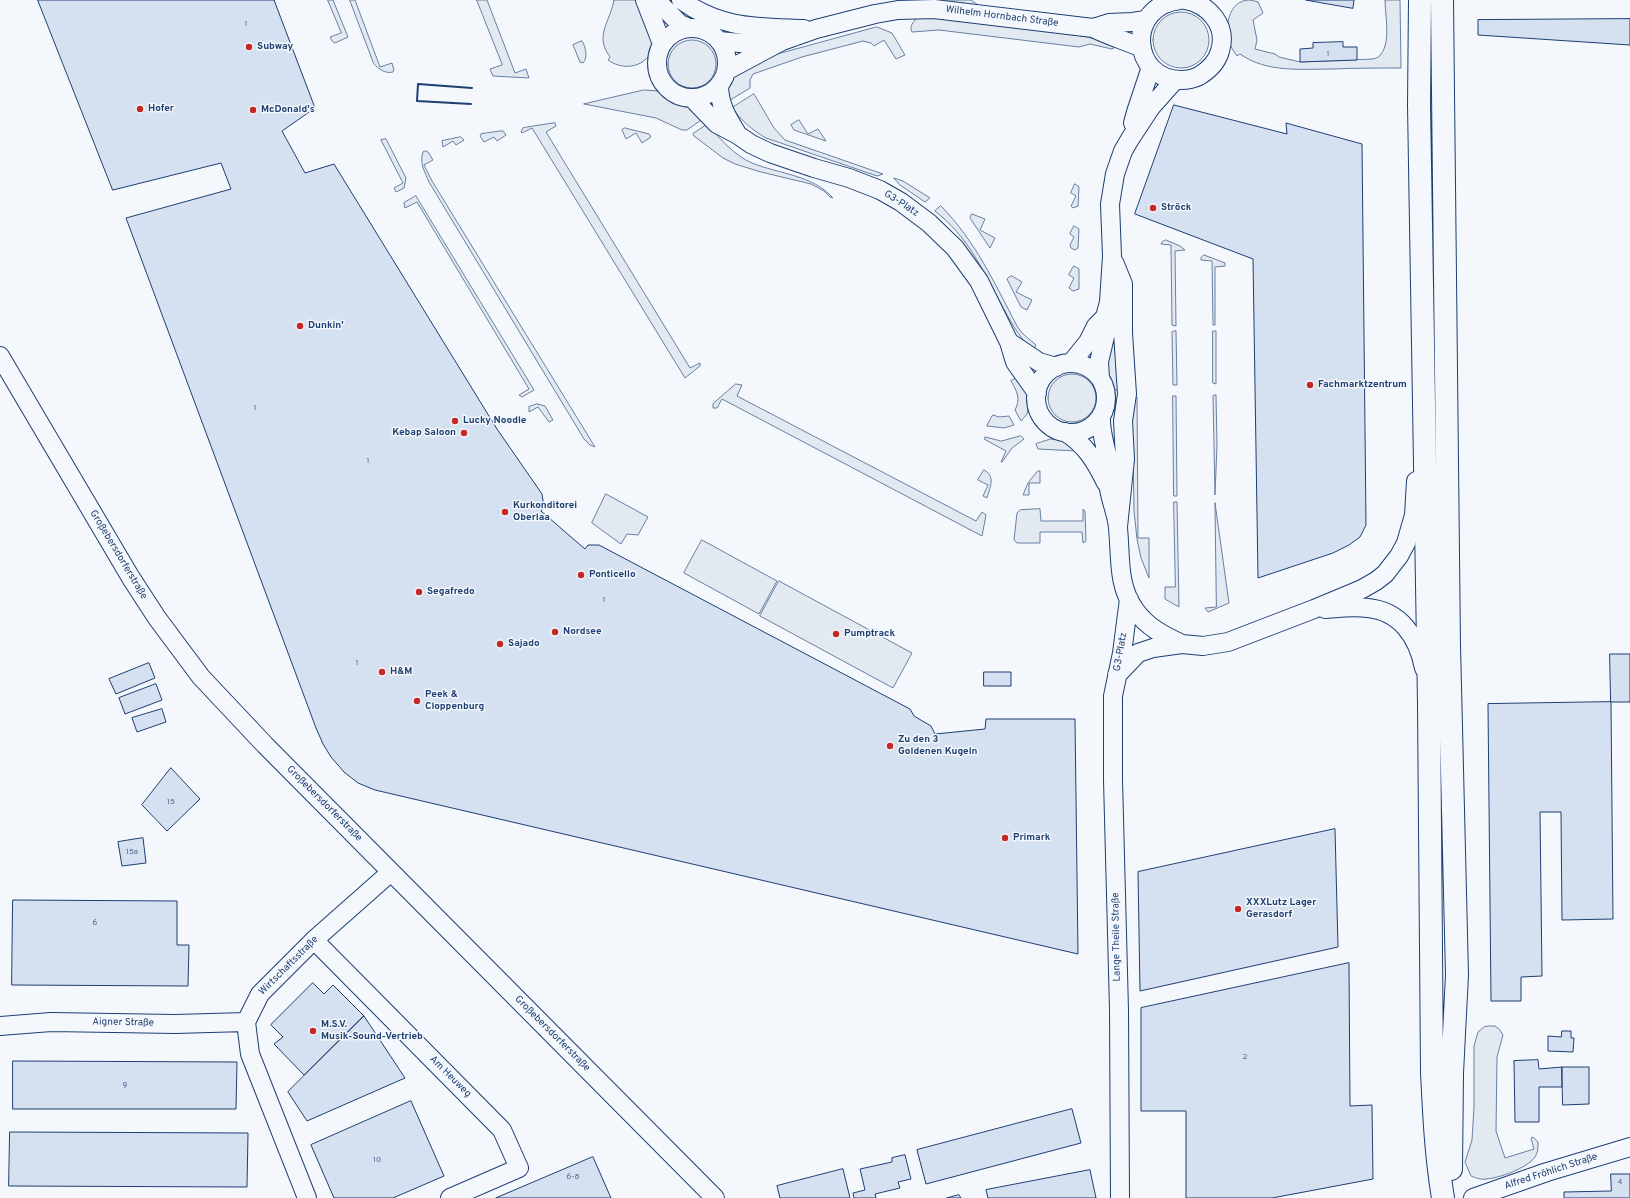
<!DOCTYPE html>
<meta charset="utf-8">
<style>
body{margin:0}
canvas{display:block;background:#f4f7fb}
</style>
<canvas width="1630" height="1198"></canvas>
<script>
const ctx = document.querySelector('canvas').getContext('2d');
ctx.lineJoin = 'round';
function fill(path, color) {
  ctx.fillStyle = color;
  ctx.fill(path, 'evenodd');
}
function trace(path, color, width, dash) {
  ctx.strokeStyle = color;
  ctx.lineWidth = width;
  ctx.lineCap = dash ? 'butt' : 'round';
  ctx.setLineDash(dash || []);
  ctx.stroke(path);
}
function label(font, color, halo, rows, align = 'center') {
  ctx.font = font + ' Overpass,sans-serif';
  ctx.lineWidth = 3;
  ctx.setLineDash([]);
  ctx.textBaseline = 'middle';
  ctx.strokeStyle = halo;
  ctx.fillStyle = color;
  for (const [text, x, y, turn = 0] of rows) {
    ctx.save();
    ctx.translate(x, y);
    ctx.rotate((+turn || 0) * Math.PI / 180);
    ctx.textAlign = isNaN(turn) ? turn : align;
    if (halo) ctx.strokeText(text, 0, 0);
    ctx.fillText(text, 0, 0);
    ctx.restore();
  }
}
const green = new Path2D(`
 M328,0H333L348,37L335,43L332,41L330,37L341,33Z
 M350,0H355L380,67L392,63L394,70L393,72C385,74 379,69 374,64Z
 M477,0H487L515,73L526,69L529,78L493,76L490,69L502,65Z
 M614,0H637C641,9 653,29 653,37C656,64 627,74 608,60L610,57C594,35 610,23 614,0Z
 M666,0H671L679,6L758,35L721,34L709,27L689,21Z
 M927,0H971L978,5L955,2L925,1Z
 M1251,0L1258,2L1263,13L1253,20L1257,40L1255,49L1275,54L1279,57L1300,62L1373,59C1376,58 1380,57 1381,54C1391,42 1385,15 1385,0H1400L1401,68C1378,68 1355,68 1333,69C1301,69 1267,73 1240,54L1237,56C1234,52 1231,47 1229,42C1225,30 1228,7 1241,2C1244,0 1248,0 1251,0Z
 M1153 40a28 28 0 1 1 56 0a28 28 0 1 1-56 0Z
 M930,17L1083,36L1115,44L1114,48L1112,49L1090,44L1079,47L939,30L912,32C909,27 913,22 917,18Z
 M877,27L892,33L905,55L896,59L884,40L874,46L871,43L863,41L802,57L753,74L750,80V88L727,102L726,94L728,83L733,75L774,55Z
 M668 64a24 24 0 1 1 48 0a24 24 0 1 1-48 0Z
 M582,41C586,47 588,58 583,63L580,62L573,45Z
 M644,90L659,91L670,98L691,106L704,118L687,130H682L656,118L584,104Z
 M754,94L774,128L785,140L883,174L877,176L766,138C752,130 742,121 732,108Z
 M799,120L808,134L818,129L826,141L794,130L791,125Z
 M555,123L556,126L546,132L690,368L700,363V366L685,378L532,128L522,133L521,132L523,128Z
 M706,125H708C720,139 735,156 752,163C779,174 813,175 833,198L830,197L824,191L811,184L761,172L735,164L723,158L694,136L693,134Z
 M625,128L649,134L651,137L642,143L636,133L626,139L622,130Z
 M503,131L506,135L497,141L494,137L484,142L480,136L481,134Z
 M461,137L464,140L456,145L453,141L443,147L442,141Z
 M386,139L406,178L404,188L396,192L394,188L403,183L381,140Z
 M426,151L428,152L433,160L424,165L432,181L595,447L590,445L584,439L429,182C425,172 419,163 423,152Z
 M894,178L903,181L930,198L925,202L900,185Z
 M1075,184L1079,187L1078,206L1073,208L1071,206L1076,196L1071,193Z
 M416,196L534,390L522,397L519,395L529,389L417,202L405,208L404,203Z
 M941,206C976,242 994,282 1017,326L1022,333L1036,345L1033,350C1018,337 1010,320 1000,302C981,267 968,237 935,211Z
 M972,214L985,219L980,230L995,238L990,248L970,218Z
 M1074,226L1079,229L1078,248L1075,250L1071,248L1070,245L1074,237L1070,234Z
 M1166,240L1180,246L1185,250L1175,251L1176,326L1172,325L1171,245L1161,244L1162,242Z
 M1204,255L1225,263V266L1215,267V325H1213L1212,261L1201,260V258Z
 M1074,266L1079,269V289L1073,291L1069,288L1074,278L1069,275Z
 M1012,276L1022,282L1016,292L1032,300L1027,310L1021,307L1007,279L1009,277Z
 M1115,317L1122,390H1112L1105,372Z
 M1176,331L1177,385H1173L1172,332Z
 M1213,331H1216V384L1213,383Z
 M1048 398a24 24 0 1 1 48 0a24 24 0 1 1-48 0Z
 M1018,377L1030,397L1027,414L1021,421L1015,410C1021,399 1017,391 1011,381Z
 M736,384L742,385L737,396L976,521L982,512L986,515L982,536L722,399L717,408H713V404Z
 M1216,395L1217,445L1215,495L1213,396Z
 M1173,396H1176L1177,496H1174Z
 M1132,397H1137L1138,538H1149V578L1141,558L1137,539L1134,511L1133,453L1128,419Z
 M537,404L545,406L553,420L549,422L538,407L529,412V407Z
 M993,415L999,417L1009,416L1014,425L1004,428L987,426Z
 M1021,436L1024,439L1012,448L1002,462H1001L1006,451L984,439L985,437L1001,441Z
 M1051,439L1061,440L1077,451L1038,449L1036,444Z
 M984,470C996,476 990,487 987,498L983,496L988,485L978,480Z
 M1038,471H1040V483H1029V495H1023L1028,483Z
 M606,494L648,517L638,535L627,534L621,544L592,523Z
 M1174,502H1177L1179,607L1165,599V587H1175Z
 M1215,503L1229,603L1208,612L1205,608L1216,607Z
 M1040,509L1041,521H1083V509L1085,511L1086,541L1083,543L1082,532H1040V543H1017L1014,540L1017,513L1020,510Z
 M702,540L777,581L759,614L684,573Z
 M779,581L912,653L893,688L760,616Z
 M1489,1026H1495L1500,1030L1503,1035L1497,1057L1496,1131L1505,1158L1534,1149L1531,1138L1533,1137L1538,1142C1538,1148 1538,1152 1535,1157C1527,1168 1500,1178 1486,1179C1481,1180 1476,1178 1471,1176L1465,1162L1472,1140L1474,1107V1046L1478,1032L1484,1027Z`);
const building = new Path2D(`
 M38,0H274L315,108L282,131L305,173L334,164L497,429L542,494L544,507L541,511L585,549L588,545H599L910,709L914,716L931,726L935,734L985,729L986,719H1075L1078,954L375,790L358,783L344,772L331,757L323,744L316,728L126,218L231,189L221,163L113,190Z
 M1306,0H1354L1353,8Z
 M1630,19V45L1478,35V20Z
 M1343,42V47H1357V60L1300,62V49L1313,48V43Z
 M1174,105L1287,134L1286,123L1362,144L1366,525L1360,537L1349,545L1333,553L1258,578L1253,259L1135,214Z
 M1610,654H1630V702H1611Z
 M149,663L155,678L116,694L109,679Z
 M984,672H1011V686H984Z
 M156,684L162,700L125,714L119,698Z
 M1611,702L1613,919L1562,920L1561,812H1540L1542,976L1521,977V1001H1491L1488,704Z
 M162,709L166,722L137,732L132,718Z
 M171,768L200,799L167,831L142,805Z
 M1335,829L1338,947L1140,991L1138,872Z
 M143,838L146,863L122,866L118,842Z
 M13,900L177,901V945H189L188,986L12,985Z
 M1349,963L1350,1106L1372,1105L1373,1179L1272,1198H1186V1111H1141V1008Z
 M313,983L324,994L333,985L364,1016L304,1075L274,1044L283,1037L271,1025Z
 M364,1016L405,1078L307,1121L288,1092Z
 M1562,1031H1571V1038H1574L1573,1052L1548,1051V1036L1561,1037Z
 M1538,1060L1539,1069L1562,1067V1087H1539V1122H1515L1514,1061Z
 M13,1061L237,1062L236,1109H13Z
 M1562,1067H1589V1104L1563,1105Z
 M411,1101L444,1176L393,1198H334L311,1145Z
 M1072,1109L1081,1143L926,1184L917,1150Z
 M10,1132L248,1133L247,1187L9,1186Z
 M905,1155L911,1179L898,1182L900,1188L875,1194L876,1198H854L853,1193L865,1190L860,1169L892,1162V1158Z
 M593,1157L611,1198H496Z
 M843,1169L850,1198H780L777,1186Z
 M1090,1170L1096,1198H988L986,1190Z
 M1611,1174H1630V1198H1564V1192L1611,1191Z
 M959,1195L961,1198H947Z`);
const minor = new Path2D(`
 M645,0L662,44
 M656,0L680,24L689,28
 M681,0C721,29 757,27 804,29
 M1180,0C1125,6 1131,80 1181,80C1188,80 1193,79 1199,76C1209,70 1217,62 1220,51C1228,25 1208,4 1185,0
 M1093,28L1109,23L1132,22L1146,20
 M657 63a35 35 0 1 1 70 0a35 35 0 1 1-70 0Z
 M719,41L740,43L777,41
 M726,71L782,41L816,29L875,14L898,10L934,9L1093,28C1109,36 1126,41 1142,48
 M719,85C719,105 728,119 738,135
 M692,98L717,124L738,135L751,144L770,153L814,168L849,178L880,190L901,202L929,223L955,248L979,281L1009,342L1015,362L1037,393
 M1133,123L1136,112L1151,67
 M1114,262L1123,284V333L1127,394L1123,421L1125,459L1118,527
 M1009,342L1039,362L1056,367
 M0,356L131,578L157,618L201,677L265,745L715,1198
 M1071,363L1088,342L1096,326L1105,317
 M1036 398a35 35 0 1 1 70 0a35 35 0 1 1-70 0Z
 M1100,378L1099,362L1106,332L1105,317L1109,302L1112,256L1110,204L1115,174L1123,151L1130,139L1151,107L1175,80
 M1101,416C1100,432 1106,446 1108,461C1108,470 1107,480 1109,489C1111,502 1117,515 1118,528C1121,557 1117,585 1135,610C1147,627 1163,635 1182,644
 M1065,432C1085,444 1096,462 1106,483
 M1325,609C1338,608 1354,606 1368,608C1400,611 1418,637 1424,668
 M1117,675L1138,653L1153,648L1182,644L1203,646L1228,642L1314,609L1362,589L1376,581L1385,574L1399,556L1406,543L1414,515L1416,481
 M314,940L502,1130L519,1168L450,1198
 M0,1026L51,1022L175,1024L246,1022
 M307,1198L250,1054L246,1022L260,994L314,940L391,872
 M1120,1198L1119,1010L1113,780V696L1122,653L1129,599
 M1473,1198L1547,1172L1630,1147`);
const major = new Path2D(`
 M1420,0L1419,105L1429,704L1432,1072C1434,1114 1436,1156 1443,1198
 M1442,0L1449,645L1457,975L1452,1073L1451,1169`);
const wall = new Path2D(`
 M471,104L417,101L418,84L472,88`);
const markers = [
 [249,47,4,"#c62828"],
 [140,109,4,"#c62828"],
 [253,110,4,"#c62828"],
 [1153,208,4,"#c62828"],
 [300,326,4,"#c62828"],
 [1310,385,4,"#c62828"],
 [455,421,4,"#c62828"],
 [464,433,4,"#c62828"],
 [505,512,4,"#c62828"],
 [581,575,4,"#c62828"],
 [419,592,4,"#c62828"],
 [555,632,4,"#c62828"],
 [836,634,4,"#c62828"],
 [500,644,4,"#c62828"],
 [382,672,4,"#c62828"],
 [417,701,4,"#c62828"],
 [890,746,4,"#c62828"],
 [1005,838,4,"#c62828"],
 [1238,909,4,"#c62828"],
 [313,1031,4,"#c62828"]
];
const numberNames = [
 ["1",246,24],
 ["1",1328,54],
 ["1",255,408],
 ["1",368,461],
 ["1",604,600],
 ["1",357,663],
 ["15",171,802],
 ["15a",132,852],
 ["6",95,923],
 ["2",1245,1057],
 ["9",125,1085],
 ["10",377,1160],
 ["6-8",573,1177],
 ["4",1620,1182]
];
const streetNames = [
 ["Wilhelm Hornbach Straße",1002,17,7],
 ["G3-Platz",901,204,33],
 ["Großebersdorferstraße",118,555,59],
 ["G3-Platz",1121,652,-80],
 ["Großebersdorferstraße",324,804,45],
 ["Lange Theile Straße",1117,937,-91],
 ["Wirtschaftsstraße",289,966,-45],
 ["Aigner Straße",123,1023,1],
 ["Großebersdorferstraße",552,1034,45],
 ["Am Heuweg",450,1077,45],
 ["Alfred Fröhlich Straße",1551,1172,-18]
];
const poiNames = [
 ["Subway",257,47],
 ["Hofer",148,109],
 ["McDonald's",261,110],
 ["Ströck",1161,208],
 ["Dunkin'",308,326],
 ["Fachmarktzentrum",1318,385],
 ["Lucky Noodle",463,421],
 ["Kebap Saloon",456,433,"right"],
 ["Kurkonditorei",513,506],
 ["Oberlaa",513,518],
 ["Ponticello",589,575],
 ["Segafredo",427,592],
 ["Nordsee",563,632],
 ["Pumptrack",844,634],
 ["Sajado",508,644],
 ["H&M",390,672],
 ["Peek &",425,695],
 ["Cloppenburg",425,707],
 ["Zu den 3",898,740],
 ["Goldenen Kugeln",898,752],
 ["Primark",1013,838],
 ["XXXLutz Lager",1246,903],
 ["Gerasdorf",1246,915],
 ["M.S.V.",321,1025],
 ["Musik-Sound-Vertrieb",321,1037]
];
fill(green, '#e3e9f0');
trace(green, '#687fa3', 1);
fill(building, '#d5e0f0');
trace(building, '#1d3f73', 1);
trace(minor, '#1d3f73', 20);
trace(major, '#1d3f73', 24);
trace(minor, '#f4f7fb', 18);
trace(major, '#f4f7fb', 22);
trace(wall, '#1d3f73', 2);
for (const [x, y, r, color] of markers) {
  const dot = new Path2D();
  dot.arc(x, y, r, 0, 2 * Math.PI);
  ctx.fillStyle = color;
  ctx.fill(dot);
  trace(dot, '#f4f7fb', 1.5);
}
label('8px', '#4b6792', null, numberNames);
label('10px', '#1d3f73', '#f4f7fb', streetNames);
label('bold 10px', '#1d3f73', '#f4f7fb', poiNames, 'left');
</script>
